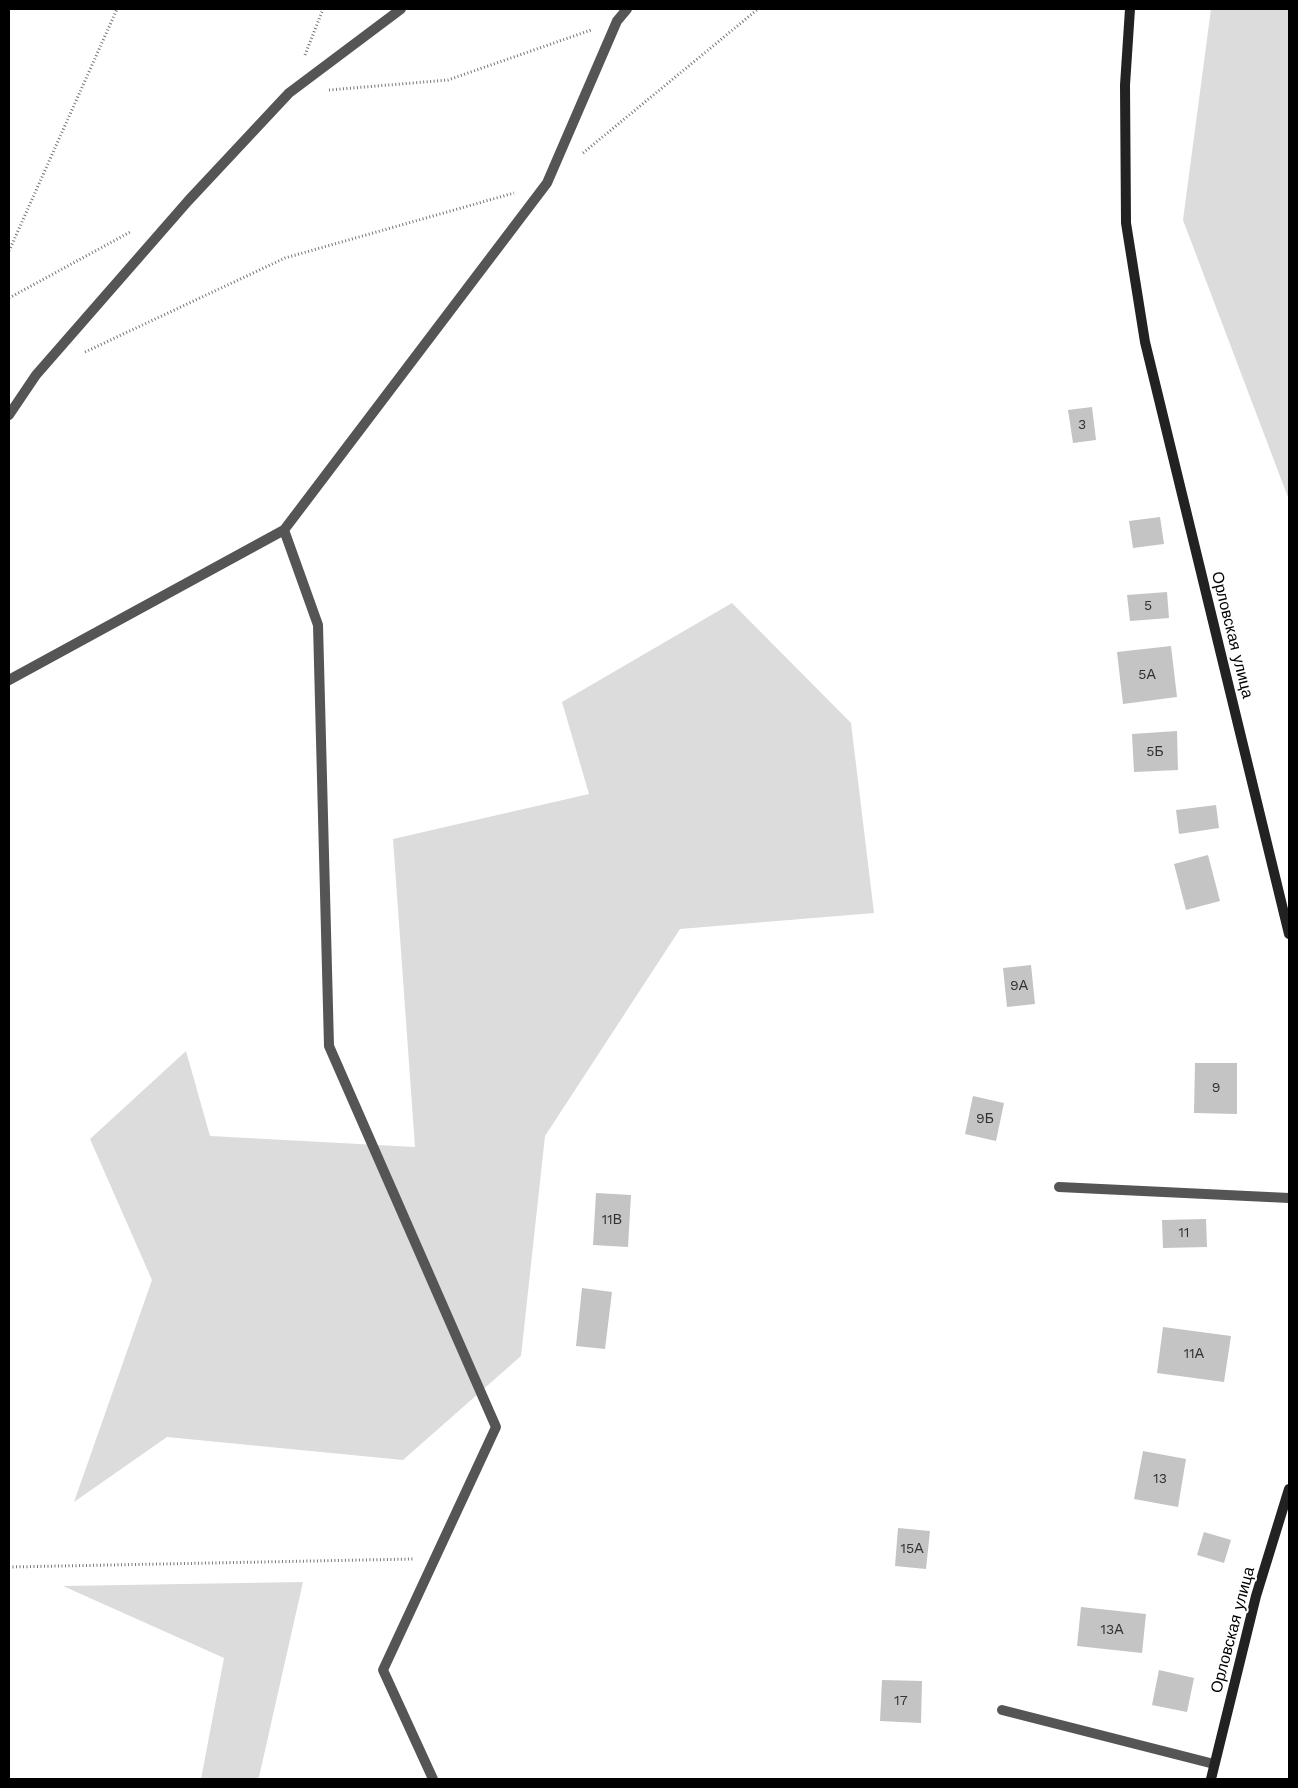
<!DOCTYPE html>
<meta charset="utf-8">
<style>
body{margin:0}
#map{position:relative;width:1298px;height:1788px;overflow:hidden;background:#fff;font-family:"Work Sans",sans-serif}
canvas{display:block}
.frame{position:absolute;inset:0;border:10px solid #000;pointer-events:none}
</style>
<div id="map">
<canvas width="1298" height="1788"></canvas>
<div class="frame"></div>
</div>
<script>
const ctx = document.querySelector('canvas').getContext('2d');
ctx.lineJoin = 'round';
function fill(path, color) {
  ctx.fillStyle = color;
  ctx.fill(path, 'evenodd');
}
function trace(path, color, width, dash) {
  ctx.strokeStyle = color;
  ctx.lineWidth = width;
  ctx.lineCap = dash ? 'butt' : 'round';
  ctx.setLineDash(dash || []);
  ctx.stroke(path);
}
function label(font, color, halo, rows, align = 'center') {
  ctx.font = font + ' "Work Sans",sans-serif';
  ctx.lineWidth = 4;
  ctx.setLineDash([]);
  ctx.textBaseline = 'middle';
  ctx.strokeStyle = halo;
  ctx.fillStyle = color;
  for (const [text, x, y, turn = 0] of rows) {
    ctx.save();
    ctx.translate(x, y);
    ctx.rotate((+turn || 0) * Math.PI / 180);
    ctx.textAlign = isNaN(turn) ? turn : align;
    if (halo) ctx.strokeText(text, 0, 0);
    ctx.fillText(text, 0, 0);
    ctx.restore();
  }
}
const green = new Path2D(`
 M1211,9H1289V500L1183,220Z
 M732,603L851,723L874,913L680,929L545,1136L521,1356L403,1460L167,1437L74,1502L152,1280L90,1139L186,1051L210,1136L415,1147L393,839L589,794L562,702Z
 M303,1582L259,1777L256,1779H201L224,1658L63,1586Z`);
const building = new Path2D(`
 M1092,407L1096,440L1073,443L1068,410Z
 M1160,517L1164,544L1133,548L1129,521Z
 M1167,592L1169,618L1130,621L1127,595Z
 M1171,646L1177,697L1123,704L1117,652Z
 M1177,731L1178,770L1134,772L1132,734Z
 M1216,805L1219,828L1179,834L1176,810Z
 M1208,855L1220,901L1186,910L1174,864Z
 M1031,965L1035,1004L1007,1007L1003,968Z
 M1195,1063H1237V1114L1194,1113Z
 M973,1096L1004,1103L996,1141L965,1134Z
 M596,1193L631,1195L628,1247L593,1245Z
 M1206,1219L1207,1247L1163,1248L1162,1220Z
 M582,1288L612,1292L605,1349L576,1346Z
 M1163,1327L1231,1336L1224,1382L1157,1373Z
 M1143,1451L1186,1459L1178,1507L1134,1499Z
 M898,1528L930,1531L926,1569L895,1566Z
 M1204,1532L1231,1540L1224,1563L1197,1555Z
 M1081,1607L1146,1614L1142,1653L1077,1646Z
 M1159,1670L1194,1678L1187,1712L1152,1705Z
 M882,1680L922,1681L921,1723L880,1721Z`);
const path = new Path2D(`
 M305,55L323,9
 M329,90L448,80L591,30
 M583,153L758,9
 M9,251L117,9
 M9,298L132,231
 M85,352L285,258L514,193
 M9,1567L413,1559`);
const lane = new Path2D(`
 M9,415L36,375L188,201L289,93L401,9
 M9,680L284,530
 M1002,1710L1214,1764
 M433,1779L383,1670L496,1427L329,1046L318,625L284,530L547,183L617,21L627,9`);
const street = new Path2D(`
 M1059,1187L1289,1198`);
const secondary = new Path2D(`
 M1130,9L1125,85L1126,223L1145,342L1289,934
 M1211,1779L1256,1596L1289,1489`);
const numberNames = [
 ["3",1082,425],
 ["5",1148,606],
 ["5А",1147,675],
 ["5Б",1155,752],
 ["9А",1019,986],
 ["9",1216,1088],
 ["9Б",985,1119],
 ["11В",612,1220],
 ["11",1184,1233],
 ["11А",1194,1354],
 ["13",1160,1479],
 ["15А",912,1549],
 ["13А",1112,1630],
 ["17",901,1701]
];
const streetNames = [
 ["Орловская улица",1232,635,76],
 ["Орловская улица",1233,1630,-75]
];
fill(green, '#dcdcdc');
fill(building, '#c4c4c4');
trace(path, '#777', 3, [1, 2.5]);
trace(lane, '#555', 10);
trace(street, '#555', 10);
trace(secondary, '#222', 10);
label('14px', '#313131', null, numberNames);
label('16px', '#000', '#fff', streetNames);
</script>
